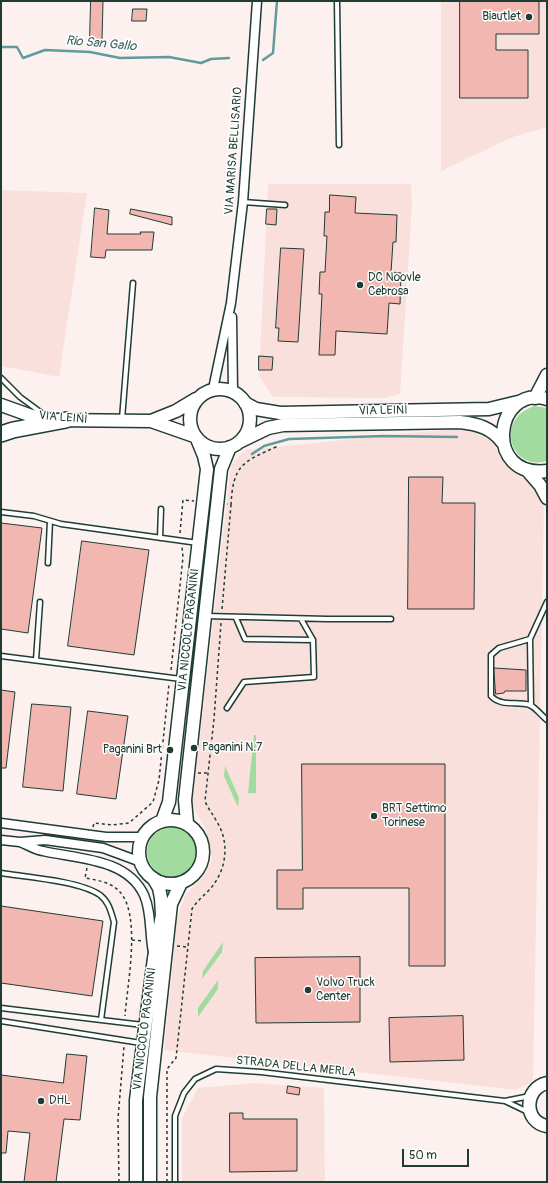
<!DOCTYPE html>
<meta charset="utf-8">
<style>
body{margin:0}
#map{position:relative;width:548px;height:1183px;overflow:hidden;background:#fdf1ef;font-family:Pangolin,sans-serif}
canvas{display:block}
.frame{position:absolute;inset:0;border:2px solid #1f3d34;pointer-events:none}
.scale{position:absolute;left:402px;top:1149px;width:67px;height:18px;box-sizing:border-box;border:2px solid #1f3d34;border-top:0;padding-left:5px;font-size:12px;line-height:14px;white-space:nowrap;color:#1f3d34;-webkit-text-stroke:3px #fff;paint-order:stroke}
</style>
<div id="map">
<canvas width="548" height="1183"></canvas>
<div class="frame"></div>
<div class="scale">50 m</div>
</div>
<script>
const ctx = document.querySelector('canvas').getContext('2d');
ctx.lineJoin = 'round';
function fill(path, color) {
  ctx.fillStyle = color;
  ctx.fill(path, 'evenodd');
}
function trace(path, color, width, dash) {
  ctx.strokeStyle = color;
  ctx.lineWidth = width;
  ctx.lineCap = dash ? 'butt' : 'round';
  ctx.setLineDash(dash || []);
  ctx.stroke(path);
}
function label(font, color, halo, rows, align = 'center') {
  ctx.font = font + ' Pangolin,sans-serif';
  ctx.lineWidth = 3;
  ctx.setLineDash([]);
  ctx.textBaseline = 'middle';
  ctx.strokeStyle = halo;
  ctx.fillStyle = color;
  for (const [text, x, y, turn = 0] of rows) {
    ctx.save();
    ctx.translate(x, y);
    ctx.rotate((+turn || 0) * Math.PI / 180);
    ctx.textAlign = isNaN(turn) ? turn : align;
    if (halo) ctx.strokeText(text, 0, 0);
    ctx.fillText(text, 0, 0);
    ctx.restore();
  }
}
const built = new Path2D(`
 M441,1H547V127L513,137L441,171Z
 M268,184H411L412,206L400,394L384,398L273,397L259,376Z
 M1,190L87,193L59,377L1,366Z
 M461,428L481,435L494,444L504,463L529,480L544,503L533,1081L516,1090L164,1050L177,919L185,895L203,877L212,860L206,830L192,805L231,465L245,450Z
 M254,1083L324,1088L325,1182H182V1118L198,1088Z`);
const green = new Path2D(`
 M535,406L547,408V461C510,472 494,418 535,406Z
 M254,735H256V793H248Z
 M225,766L239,798L238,807L224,776Z
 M147 852a25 25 0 1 1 50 0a25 25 0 1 1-50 0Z
 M223,942L222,952L202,979L203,971Z
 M218,980V989L198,1017V1008Z`);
const stream = new Path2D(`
 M1,47H17L23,58L45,50L90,52L120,58L169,57L201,63L211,59L229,58
 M263,60L273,53L277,1
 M252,454L264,446L289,439L384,436L457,437`);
const building = new Path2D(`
 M91,1H103L102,40L90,39Z
 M460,1H539V34H496V50H528V98H460Z
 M133,9H147L146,21H132Z
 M330,195L356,197L355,213L397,215L396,242H393L391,272L401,273L400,304L389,303L387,334L336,331L335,355H319L322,294H319L320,272H325L327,236H324L325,212H329Z
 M95,208L109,210L107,234H141L140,232H154L152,250H106L105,258L91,257Z
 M131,209L172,217V225L130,214Z
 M267,209H277L276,225L266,224Z
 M281,248L304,249L298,342L278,341L279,328H276Z
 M259,356L273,357L272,370H259Z
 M409,477H443L442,503H475L474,609H408Z
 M1,523L42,528L28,633L1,629Z
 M82,541L149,550L134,655L68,646Z
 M494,668L526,670V691H505L504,693L496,694Z
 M1,690L15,692L6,768H1Z
 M32,704L71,707L63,791L23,787Z
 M88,711L128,716L116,799L77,794Z
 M302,764H445V966H409V888H303V909H277V870H302Z
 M1,906L103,921L92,996L1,983Z
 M360,957V1022L256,1023L255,958Z
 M463,1016L464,1060L390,1062L389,1018Z
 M67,1054L87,1056L80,1120L64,1119L56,1182H24L30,1133L8,1131L6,1153H1V1075L63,1083Z
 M288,1086L300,1088L299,1095L287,1093Z
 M230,1113H243V1119H297V1171L230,1172Z`);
const path = new Path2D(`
 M231,505C233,464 243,462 278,446
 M180,533L183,500L194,501
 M222,609L231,505L227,504
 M171,670L183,557L182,547
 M198,773H207
 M93,827L94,823L112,825L129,823L153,802L159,780L169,684
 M87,868L85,878C96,880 111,882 119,891C142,914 127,985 125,1016
 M132,940L144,941
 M177,946L187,947
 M119,1182L118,1119L124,1046
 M167,1182V1069L176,1058L192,909C198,899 208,893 214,884C227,866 229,841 217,822C213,814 208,809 205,801L214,719L221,623`);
const lane = new Path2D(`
 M337,1L339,145
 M243,202L285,205
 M1,378L20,397L43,414
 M122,419L133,283
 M1,512L34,516L61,524L198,543
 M160,538L161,509
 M48,563L50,521
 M547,602L530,639L499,648L491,655V696C501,707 517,701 530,705C536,708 542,716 547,720
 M206,616L327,619H391
 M301,619L313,640
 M530,639L531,706
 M1,656L181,679
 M36,660L40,602
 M227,708L244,682L314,677L313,640L245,639L236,618
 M1,873C27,877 80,881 100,895C109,902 111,912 114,922L101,1020
 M1,1008L143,1025
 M1,1021L141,1043
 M505,1101L530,1096
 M175,1182V1116L184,1093L195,1079L216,1069L261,1072L505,1101L528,1112`);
const street = new Path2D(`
 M232,317L233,391
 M213,389L231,303L243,202L257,1
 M1,823L106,837H143
 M1,840L20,842L45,840L103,848L141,862
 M20,842C28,845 35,850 43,851C77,859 127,858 144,895C152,913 149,933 153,952`);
const secondary = new Path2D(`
 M190 419a30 30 0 1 1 60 0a30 30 0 1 1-60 0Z
 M535,398L547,375
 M547,399C494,384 483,479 547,471
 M245,403L256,409L280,413L489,409L522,401
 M1,405L29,415L51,420L151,421L194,436
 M151,421L176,411L196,399
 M239,442L268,428L283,425L460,422C478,424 492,428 503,443
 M527,470L540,485L547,498
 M139 852a32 32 0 1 1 64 0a32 32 0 1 1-64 0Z
 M162,821L169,802L207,469L204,456L197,439
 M187,823L185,800L221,469L230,447
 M547,1083C524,1088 523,1122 547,1126
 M136,1182V1100L154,958L162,915L161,898L159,888L153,878
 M150,1182V1097L171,904L181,883`);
const highway = new Path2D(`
 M1,434L13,430L66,420`);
const markers = [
 [529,17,4,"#1f3d34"],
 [360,285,4,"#1f3d34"],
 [194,748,4,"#1f3d34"],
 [170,750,4,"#1f3d34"],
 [374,816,4,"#1f3d34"],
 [308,990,4,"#1f3d34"],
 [41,1101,4,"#1f3d34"]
];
const poiNames = [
 ["Biautlet",521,17,"right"],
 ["DC Noovle",368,278],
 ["Cebrosa",368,292],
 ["Paganini N.7",202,748],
 ["Paganini Brt",162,750,"right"],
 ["BRT Settimo",382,809],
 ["Torinese",382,823],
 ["Volvo Truck",316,983],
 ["Center",316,997],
 ["DHL",49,1101]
];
const streetNames = [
 ["VIA MARISA BELLISARIO",234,151,-86],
 ["VIA LEINÌ",383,411,-1],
 ["VIA LEINÌ",63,418,5],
 ["VIA NICCOLÒ PAGANINI",189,630,-84],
 ["VIA NICCOLÒ PAGANINI",145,1029,-83],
 ["STRADA DELLA MERLA",296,1067,6]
];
const waterNames = [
 ["Rio San Gallo",101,44,5]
];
fill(built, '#fae0dc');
fill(green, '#a2dba0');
trace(stream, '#5f9c9c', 2.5);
fill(building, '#f3b7b1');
trace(building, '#1f3d34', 1);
trace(lane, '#1f3d34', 7);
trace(street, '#1f3d34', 11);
trace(secondary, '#1f3d34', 15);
trace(highway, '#1f3d34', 18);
trace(path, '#1f3d34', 1.5, [3, 3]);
trace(lane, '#fff', 4);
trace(street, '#fff', 8);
trace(secondary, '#fff', 12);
trace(highway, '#fff', 15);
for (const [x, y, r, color] of markers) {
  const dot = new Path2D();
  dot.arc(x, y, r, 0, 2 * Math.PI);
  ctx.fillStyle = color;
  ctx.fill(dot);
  trace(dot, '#fff', 1.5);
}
label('12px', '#1f3d34', '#fff', poiNames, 'left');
label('12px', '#1f3d34', '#fff', streetNames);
label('italic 13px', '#3a645f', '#fff', waterNames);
</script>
